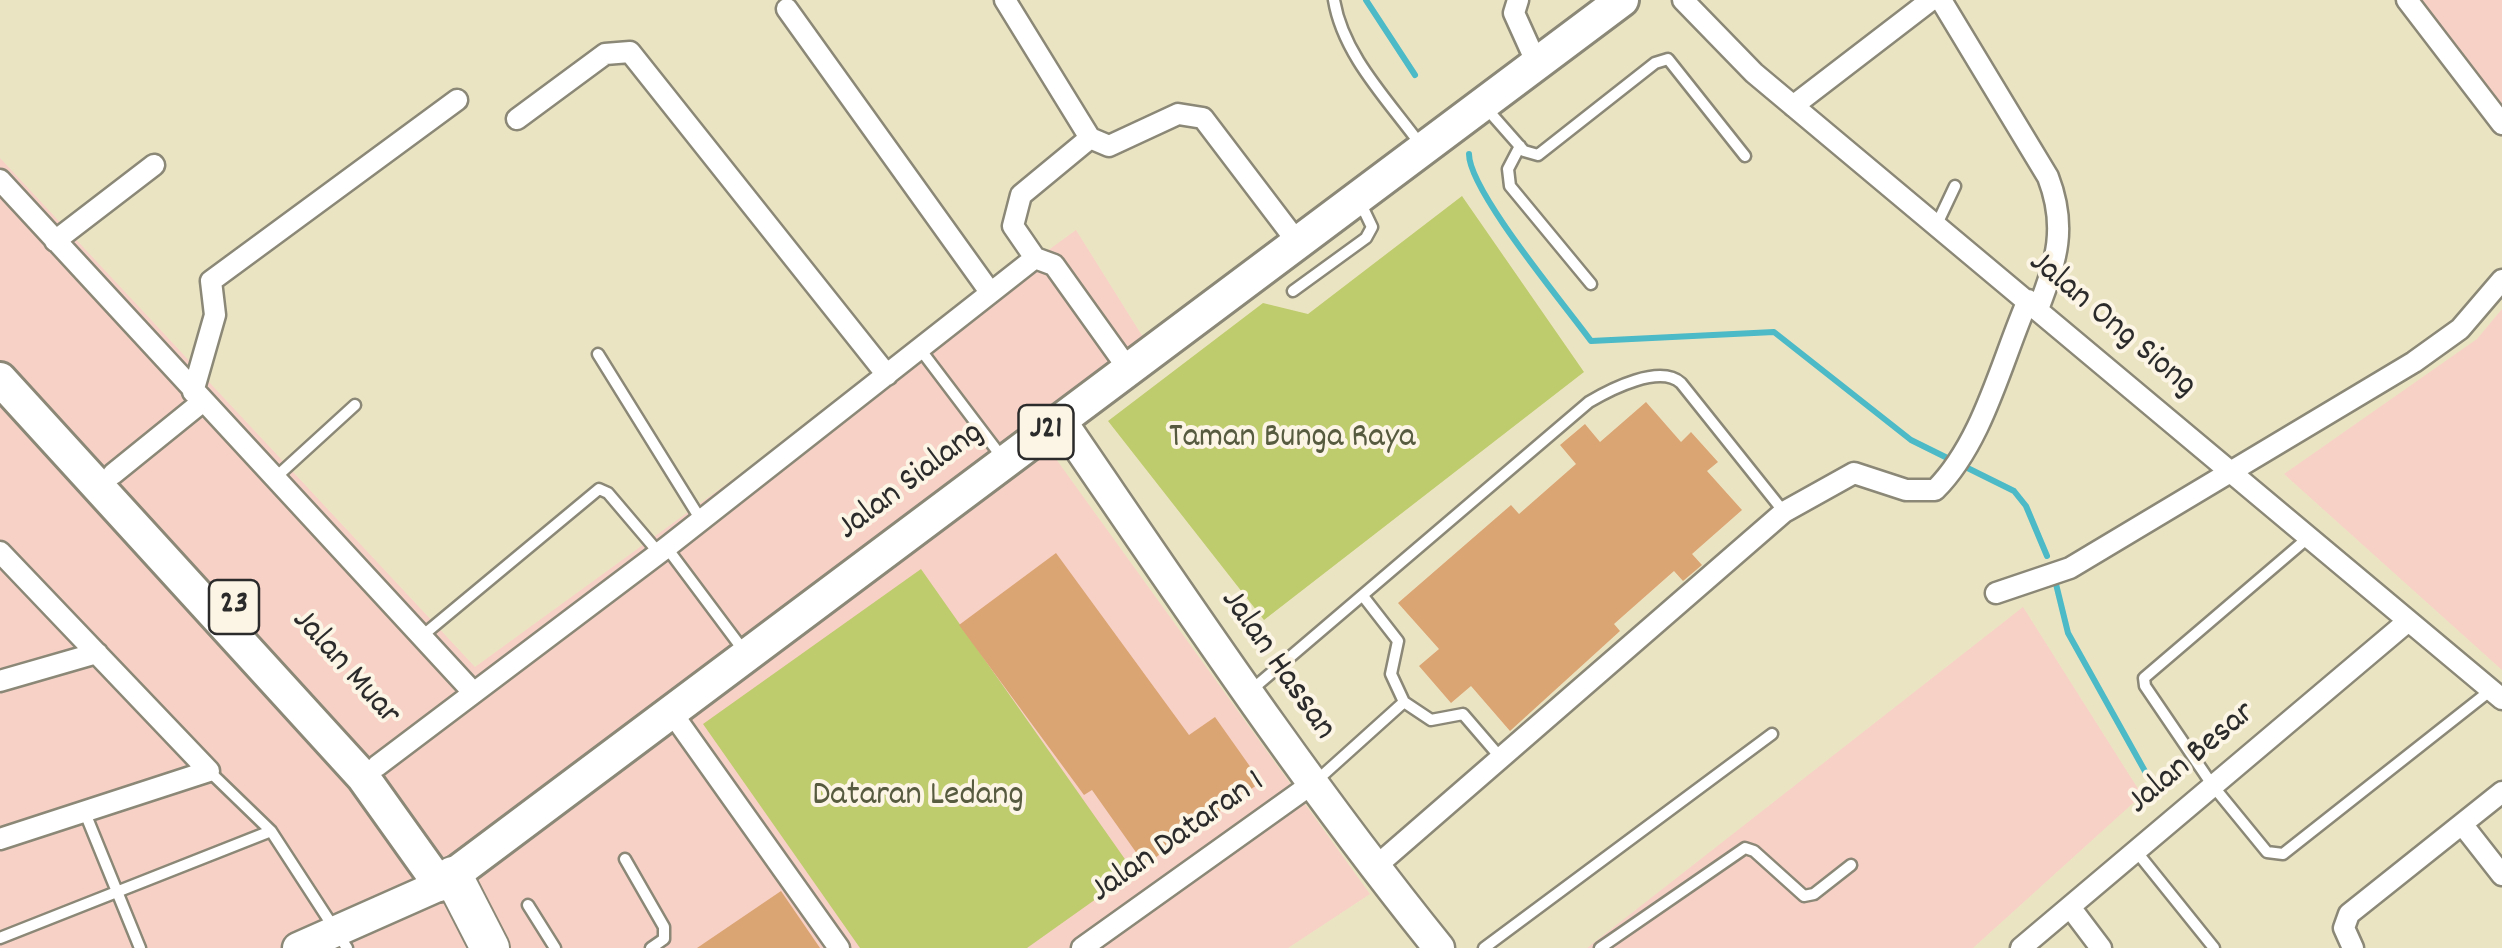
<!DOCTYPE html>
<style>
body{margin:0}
canvas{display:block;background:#ebe4c3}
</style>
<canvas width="2502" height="948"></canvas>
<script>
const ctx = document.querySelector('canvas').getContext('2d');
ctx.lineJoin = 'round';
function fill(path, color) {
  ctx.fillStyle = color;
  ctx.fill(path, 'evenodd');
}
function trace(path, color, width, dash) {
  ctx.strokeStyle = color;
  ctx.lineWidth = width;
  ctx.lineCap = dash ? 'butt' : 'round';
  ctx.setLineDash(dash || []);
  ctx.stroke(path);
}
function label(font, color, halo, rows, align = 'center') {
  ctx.font = font + ' Dekko,sans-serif';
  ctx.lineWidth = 8;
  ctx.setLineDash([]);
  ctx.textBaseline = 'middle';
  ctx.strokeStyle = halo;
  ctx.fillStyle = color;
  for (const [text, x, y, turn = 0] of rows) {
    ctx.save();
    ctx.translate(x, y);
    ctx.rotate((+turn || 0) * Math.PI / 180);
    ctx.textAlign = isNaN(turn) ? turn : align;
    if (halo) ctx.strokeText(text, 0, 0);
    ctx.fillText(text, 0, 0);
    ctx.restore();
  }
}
const built = new Path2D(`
 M2399,0H2502V137Z
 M0,158L475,667L1076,230L1156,358L1043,441L1370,894L1288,948H0Z
 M2502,309V670L2284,474L2477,339Z
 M2023,607L2142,795L1973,948H1587Z`);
const green = new Path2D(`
 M1462,196L1584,372L1264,620L1108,421L1263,303L1308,314Z
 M921,569L1134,872L1027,948H860L703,724Z`);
const stream = new Path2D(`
 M1366,0L1415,75
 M1469,154C1469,191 1565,305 1591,341L1774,332L1911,440L2014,491L2026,506L2047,556
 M2055,580L2068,633L2151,782`);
const building = new Path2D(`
 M1646,402L1681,442L1691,432L1718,462L1707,471L1742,510L1692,554L1702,565L1683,581L1674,571L1614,624L1620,631L1510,731L1471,686L1451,703L1419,666L1439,649L1398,603L1511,505L1519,514L1576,464L1560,445L1585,424L1600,442Z
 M1056,553L1189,735L1215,717L1261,782L1145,865L1092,790L1084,795L959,625Z
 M781,891L820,948H697Z`);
const lane = new Path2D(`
 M1334,0C1343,55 1388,100 1420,144
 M1487,109L1524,151L1538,155L1655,63L1668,59L1745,156
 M1520,146L1508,169L1510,186L1591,284
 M1937,224L1955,186
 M1293,291L1366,238L1372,227L1361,204
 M920,349L1001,456
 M598,354L701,520
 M275,478L355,405
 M2309,537L2144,678L2145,686L2213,786L2267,852L2283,854L2491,690
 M667,548L744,651
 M422,636L599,489L608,493L659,553
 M1249,692L1589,402C1611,389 1660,364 1681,383L1784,512
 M1404,702L1431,720L1463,714L1500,757
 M209,771L271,831L347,948
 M1314,783L1404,702L1391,674L1398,641L1363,596
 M85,813L140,948
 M2136,851L2214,948
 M625,859L664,927V939L651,948
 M528,905L555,948
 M0,938L271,831
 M1484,948L1772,734
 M1600,948L1745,848L1754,851L1804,896L1814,894L1851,865`);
const street = new Path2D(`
 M1005,0L1090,138L1109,146L1178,114L1203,118L1298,243
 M1518,0L1514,13L1537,64
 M1683,0L1754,73L2502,699
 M1941,0L2048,177C2067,226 2057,261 2038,309
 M2407,0L2502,124
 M787,9L990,292
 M1793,106L1931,0
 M517,119L605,54L630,52L887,375
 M0,180L472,691
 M55,241L154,165
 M1035,258L1013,226L1021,195L1090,138
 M193,392L215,315L211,281L457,100
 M113,474L202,402
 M0,552L209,771L0,839
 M1996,593L2070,568L2414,362L2460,329L2502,280
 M0,681L97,653
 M672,713L839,948
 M377,766L667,547L1035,258L1054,265L1129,370
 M2462,824L2502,875
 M1374,868L1784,512L1854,473L1906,490H1935C1983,442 2001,362 2028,300
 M2070,907L2101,948
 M1082,948L1313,783
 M2021,948L2407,622
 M2353,948L2344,928L2349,914L2502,792`);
const secondary = new Path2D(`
 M1061,421C1183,599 1303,780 1439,948
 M298,948L440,885`);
const primary = new Path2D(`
 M0,379L363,777L440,885L1622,0`);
const highway = new Path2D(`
 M453,876L490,948`);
const shields = [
 [1046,432,55],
 [234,607,50]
];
const shieldNames = [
 ["J21",1046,432],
 ["23",234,607]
];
const streetNames = [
 ["Jalan Ong Siong",2111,326,40],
 ["Jalan Sialang",912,483,-37],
 ["Jalan Hassan",1276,666,55],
 ["Jalan Muar",344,669,48],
 ["Jalan Besar",2193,760,-40],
 ["Jalan Dataran 1",1179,839,-35]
];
const parkNames = [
 ["Taman Bunga Raya",1292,440],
 ["Dataran Ledang",918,798]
];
fill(built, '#f7d1c6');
fill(green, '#bfcc6e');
trace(stream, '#4dbac7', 6);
fill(building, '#dba473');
trace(lane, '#8b8877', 15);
trace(street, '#8b8877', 25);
trace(secondary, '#8b8877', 35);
trace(primary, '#8b8877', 38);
trace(highway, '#8b8877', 42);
trace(lane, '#fff', 10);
trace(street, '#fff', 20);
trace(secondary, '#fff', 30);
trace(primary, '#fff', 32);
trace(highway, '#fff', 38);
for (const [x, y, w] of shields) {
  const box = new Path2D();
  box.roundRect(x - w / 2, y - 27, w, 54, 8);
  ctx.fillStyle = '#fcf5e5';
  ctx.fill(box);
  trace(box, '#2b2b2b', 2.5);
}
label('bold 32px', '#2b2b2b', null, shieldNames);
label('35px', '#2b2b2b', '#fcf5e5', streetNames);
label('35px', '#575b3f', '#fcf5e5', parkNames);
</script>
